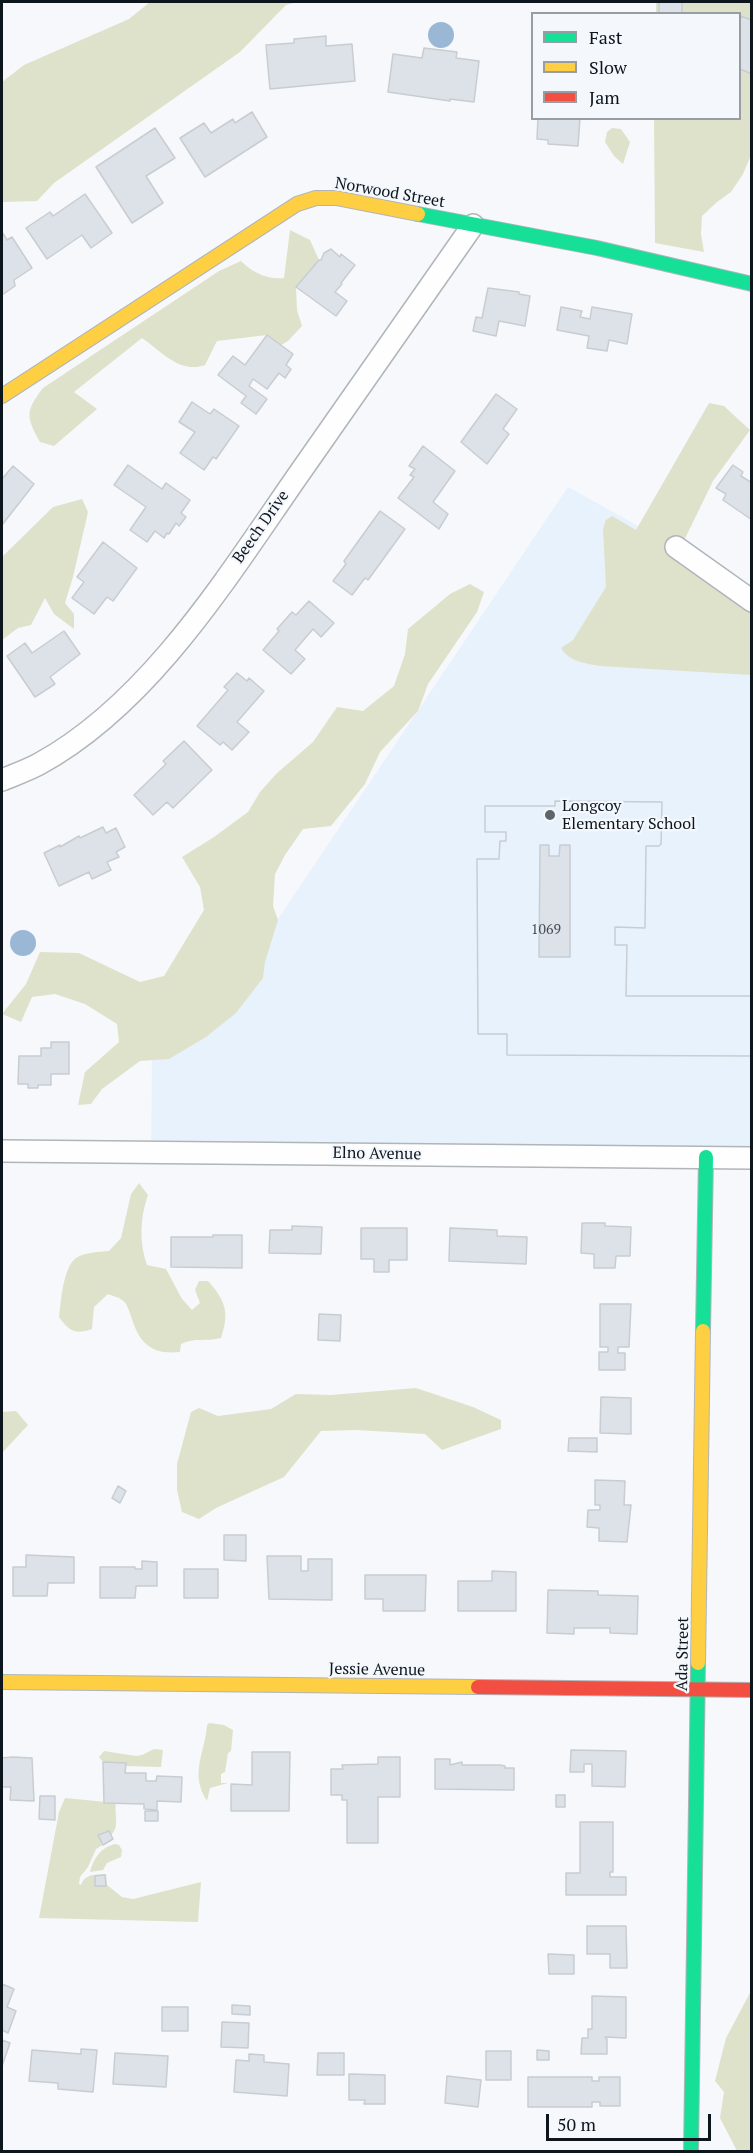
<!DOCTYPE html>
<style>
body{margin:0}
#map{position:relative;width:753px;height:2153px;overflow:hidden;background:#f6f8fb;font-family:"PT Serif",serif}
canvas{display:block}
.frame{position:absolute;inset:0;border:3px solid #0d151d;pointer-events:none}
.legend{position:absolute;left:531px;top:12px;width:210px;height:108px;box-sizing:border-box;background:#f4f8fd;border:2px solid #989da3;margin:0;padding:8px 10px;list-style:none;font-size:18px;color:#0d151d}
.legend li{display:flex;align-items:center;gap:12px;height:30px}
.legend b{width:30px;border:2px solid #989da3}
.scale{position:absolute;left:546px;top:2114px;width:165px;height:27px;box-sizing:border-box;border:3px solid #0d151d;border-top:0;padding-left:8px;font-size:18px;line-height:21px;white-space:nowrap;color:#0d151d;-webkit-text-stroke:4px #f4f8fd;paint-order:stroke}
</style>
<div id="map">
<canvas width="753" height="2153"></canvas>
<div class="frame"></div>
<ul class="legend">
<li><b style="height:8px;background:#16e098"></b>Fast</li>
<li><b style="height:8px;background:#ffcf43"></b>Slow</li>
<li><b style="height:8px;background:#f24e42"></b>Jam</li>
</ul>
<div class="scale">50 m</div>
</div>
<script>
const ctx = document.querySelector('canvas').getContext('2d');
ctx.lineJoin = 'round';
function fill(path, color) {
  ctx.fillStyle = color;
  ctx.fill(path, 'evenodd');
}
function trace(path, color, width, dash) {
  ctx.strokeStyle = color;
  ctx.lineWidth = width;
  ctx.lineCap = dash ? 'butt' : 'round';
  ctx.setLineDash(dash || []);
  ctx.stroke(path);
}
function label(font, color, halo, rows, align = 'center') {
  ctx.font = font + ' "PT Serif",serif';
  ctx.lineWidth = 4.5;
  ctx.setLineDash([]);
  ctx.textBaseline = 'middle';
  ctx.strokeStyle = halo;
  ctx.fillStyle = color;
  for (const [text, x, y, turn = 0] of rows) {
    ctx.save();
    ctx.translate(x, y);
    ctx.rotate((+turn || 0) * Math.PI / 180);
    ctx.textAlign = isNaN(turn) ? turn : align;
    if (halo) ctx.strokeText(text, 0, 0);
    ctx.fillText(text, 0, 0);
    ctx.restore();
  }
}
const built = new Path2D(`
 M568,487L676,547L751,601V1158L151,1152L152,1053L223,1001Z`);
const green = new Path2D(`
 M150,2H298L286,5L240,52L54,183L37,201L2,202V82L24,65L129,19Z
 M656,2H751V155L743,174L731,192L717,202L702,216L701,234L704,252L655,243L654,119L740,118V14L656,13Z
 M612,128L621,129L630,142L623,164L614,156L605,142L607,132Z
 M290,230L310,240L319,260L296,287L297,310L302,326L288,341L281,345L267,335L217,341L205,365C180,374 162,352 142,338L74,392L97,409L54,446L40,442C26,417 25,411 43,388L219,271L241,261C251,272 268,280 284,278Z
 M709,403L724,406L750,430L713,481L678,553L751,609V675L600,666C585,663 569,662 561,648L573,640L606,587L603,529L606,520L612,516L636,530Z
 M82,499L88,512L73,577L65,603L74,614V629L54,614L45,598L31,625L18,628L2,640V557L53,507Z
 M470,584L484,592L477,612L428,684L418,711L380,752L365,784L331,826L303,829L285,855L275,874L273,906L278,920L265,962L263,978L236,1013L206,1037L169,1059L140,1061L102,1089L91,1104L78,1105L85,1072L119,1042L117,1024L85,1004L55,994L32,997L21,1022L2,1014L26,984L40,952L79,953L140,982L164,976L204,910L200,887L182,857L214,837L248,812L260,792L277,773L313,742L337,707L363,711L394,686L405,654L408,629L450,594Z
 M139,1183L148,1195C140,1217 139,1243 147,1265L166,1269L182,1299L192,1310L200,1303L195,1290L199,1281H208C225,1300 230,1312 221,1338C207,1342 194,1337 181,1344L180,1352C151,1355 139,1343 131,1316C129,1311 127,1303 122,1300C119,1297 112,1296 108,1294L94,1307L92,1329C75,1335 69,1331 59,1317C61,1302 63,1267 76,1258C85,1252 99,1252 109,1251L121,1238L131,1194Z
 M416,1388L473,1407L501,1420V1429L442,1450L425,1434L356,1430L321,1431L284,1477L216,1508L199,1519L182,1512L177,1490V1464L191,1412L199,1408L218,1416L271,1409L296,1394L331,1395Z
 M16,1411L28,1425L2,1453V1412Z
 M209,1723L224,1725L233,1730L231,1751L228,1753L225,1772L221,1774V1783H228L210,1788L207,1801C189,1773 205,1754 207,1725Z
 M154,1749L163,1750L161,1767L125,1766V1763L103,1762L99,1757L104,1751L136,1756L142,1755Z
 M65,1798L116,1803C114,1814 120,1827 111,1835L113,1839L96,1849L88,1867L80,1877L79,1884L81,1885C86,1873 95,1875 106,1874L107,1885L122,1897L133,1899L201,1882L198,1922L39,1918L59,1812Z
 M115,1844L119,1845L122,1850L121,1857L107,1863L103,1870L90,1872C93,1859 101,1847 115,1844Z
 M751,1991V2151H737L720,2118L724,2092L715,2081L726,2038Z`);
const water = new Path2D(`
 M428 35a13 13 0 1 1 26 0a13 13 0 1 1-26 0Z
 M10 943a13 13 0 1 1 26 0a13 13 0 1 1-26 0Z`);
const building = new Path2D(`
 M659,2H682V14H659Z
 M740,16L752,20V74L740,69Z
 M326,36V46L352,44L355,81L270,89L266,45L294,43V39Z
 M424,48L457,52L456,58L479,61L474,102L450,99V101L388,92L393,54L422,58Z
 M252,112L267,137L205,177L180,138L204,123L211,133L233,119L235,123Z
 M538,118H580L578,146L548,144V140L537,139Z
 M155,128L175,158L146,176L163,203L132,223L96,167Z
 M85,194L112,233L91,248L82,235L47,259L26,228L50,212L53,216Z
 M2,232L7,240L12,237L32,268L14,280L15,286L2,295Z
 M331,249L340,257L341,254L355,265L341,283L342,284L335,292L347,301L336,316L296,287L319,260H321L324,253Z
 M488,288L519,292V294L530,296L525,326L499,321L496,336L473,331L476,317L482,318Z
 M561,307L582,311L580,317L590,319L592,307L632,314L627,344L609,340L607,351L587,348L589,336L557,330Z
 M267,335L293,354L286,365L291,369L285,378L279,373L267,389L253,379L249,386L267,399L256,414L241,403L246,396L218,375L233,356L245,365Z
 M496,394L517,409L503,429L509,434L487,464L461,442Z
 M192,402L210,414L214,409L239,426L216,459L213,457L204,470L180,453L195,432L179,422Z
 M423,446L455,471L433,502L448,514L439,529L398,498L414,477L410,475L415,469L409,466Z
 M128,465L162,489L166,483L190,500L181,513L186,517L179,526L176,523L169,534L167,533L164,538L155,531L147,542L130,530L146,507L114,485Z
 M733,465L743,472L741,476L752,483V520L723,500L726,494L716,488Z
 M13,466L34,484L2,525V479Z
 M380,511L405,529L368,580L365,578L352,595L333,581L346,564L344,561Z
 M103,542L137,568L113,601L107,597L94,614L72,598L84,582L77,577Z
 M309,601L334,623L321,637L313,629L295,650L305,659L291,674L263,650L279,631L277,629L292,612L296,615Z
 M64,631L80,654L50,677L55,684L35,697L7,656L25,643L32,653Z
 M237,673L247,681L249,678L264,691L237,722L249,732L232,750L223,742L220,745L197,726L228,690L224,687Z
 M184,741L212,770L173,808L167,802L153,815L134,795L166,764L163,761Z
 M555,801L662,802L661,844L659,846H646L645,928L615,927V945H627L626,996H752V1056L507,1055V1034H478L477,859H499L500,841H506V832H485V806H555ZM540,845H549V856H559L560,845H570V957H539Z
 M555,801L662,802L661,844L659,846H646L645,928L615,927V945H627L626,996H752V1056L507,1055V1034H478L477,859H499L500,841H506V832H485V806H555Z
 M103,827L106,833L116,828L125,847L116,852L119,857L107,862L111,870L92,879L89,872L59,886L44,853L60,845V847L79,836L80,838Z
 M51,1042H69V1074H51V1085H38V1088H28V1084H18L19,1056H41V1048H51Z
 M582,1223H605V1226L631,1227L630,1256H616L615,1268H594V1254L581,1253Z
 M292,1226L322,1227L321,1254L269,1253L270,1230H292Z
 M361,1228H407V1260H389V1272H374V1259H361Z
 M450,1228L497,1230V1236L527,1237L526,1264L449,1261Z
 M213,1235H242V1268L171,1267V1237H213Z
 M600,1304H631L629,1347H618V1353H625V1370H599V1352H608V1347H600Z
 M319,1314L341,1315L340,1341L318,1340Z
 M601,1397L631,1398V1434L600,1433Z
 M569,1438H597V1452L568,1451Z
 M595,1480L625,1481L624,1505H631L627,1542L599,1541V1528L587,1527L588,1510H600V1505H595Z
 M118,1486L126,1491L120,1503L112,1498Z
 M224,1535H246V1561L224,1560Z
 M26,1555L74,1557V1583H48L47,1596H13V1567H26Z
 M267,1556H301V1571H308V1559H332V1600L269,1599Z
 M142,1561L157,1562V1586H136L135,1598H100V1567H135V1569H142Z
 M184,1569H218V1598H184Z
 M492,1571L516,1572V1611H458V1581H492Z
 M365,1575H426L425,1611H383V1599H365Z
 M548,1590L598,1591V1595L638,1596L637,1634L610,1633V1628H574V1634L547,1633Z
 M571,1750L626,1751L625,1787L592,1786V1764H584V1772H570Z
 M252,1752H290L289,1811H231V1784L252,1785Z
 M12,1757L32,1758L34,1801L10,1800L11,1787H2V1758Z
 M378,1757H400V1797H378V1843H347V1800H342V1795H331V1769H343L342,1765L378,1764Z
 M435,1759H450V1765L462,1762V1765H500L505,1766V1768H514V1790L435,1789Z
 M103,1762L126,1763L125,1773H146V1781H156L157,1776L182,1777L181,1802L157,1801V1810L144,1809V1804L104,1803Z
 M556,1795H565V1807H556Z
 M40,1796H55V1820L39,1819Z
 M145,1811H158V1821H145Z
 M580,1822H613V1872H610V1877H626V1895H566V1873H580Z
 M109,1831L113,1839L103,1845L98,1835Z
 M105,1875L106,1886H95V1876Z
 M587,1926H626L627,1968H610V1954H587Z
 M548,1954L574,1955V1974H549Z
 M2,1984L14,1989L7,2007L16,2011L8,2033L2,2030Z
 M592,1996L626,1997V2038L605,2037L607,2039V2054H581L582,2038H588V2029H592Z
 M232,2005L250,2006V2015L232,2014Z
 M162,2007H188V2031H162Z
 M222,2022L249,2023L248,2048L221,2047Z
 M2,2040L10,2043L2,2066Z
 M81,2049L97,2050L93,2092L58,2089V2083L29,2081L32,2050L81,2054Z
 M537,2050L549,2051V2060H537Z
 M486,2051H511V2080H486Z
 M115,2053L168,2056L166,2087L113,2084Z
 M318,2053H344V2075H317Z
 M249,2054L264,2055V2062L289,2064L287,2096L234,2092L236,2060L249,2061Z
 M349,2074L385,2075V2104H364L365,2100H349Z
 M447,2076L481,2080L478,2107L445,2103Z
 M528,2077H592V2081H599V2077H620V2106H600V2102H592V2107H528Z`);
const street = new Path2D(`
 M676,547L752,601
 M2,780C14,775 28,770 39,764C151,703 229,574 301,471C358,389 416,307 473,225
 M2,1151L752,1158`);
const fast = new Path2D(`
 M418,214L597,248L752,284
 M703,1331L706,1157
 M691,2152L698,1663`);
const slow = new Path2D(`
 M2,396L297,204L316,198H336L418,214
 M698,1663L703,1331
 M2,1682L478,1687`);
const jam = new Path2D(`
 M478,1687L752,1690`);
const markers = [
 [550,815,6,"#5f646b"]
];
const numberNames = [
 ["1069",546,930]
];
const streetNames = [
 ["Norwood Street",390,193,10],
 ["Beech Drive",261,527,-55],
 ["Elno Avenue",377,1154,1],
 ["Ada Street",683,1654,-89],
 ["Jessie Avenue",377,1670,1]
];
const poiNames = [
 ["Longcoy",562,806],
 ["Elementary School",562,824]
];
fill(built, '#e8f2fd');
fill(green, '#dfe2cb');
fill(water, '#9ab8d5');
fill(building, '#dde2e9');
trace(building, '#c8cdd2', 1.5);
trace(street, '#b0b5ba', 24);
trace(fast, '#b0b5ba', 16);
trace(slow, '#b0b5ba', 16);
trace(jam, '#b0b5ba', 16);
trace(street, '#fefefe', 21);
trace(fast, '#16e098', 14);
trace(slow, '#ffcf43', 14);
trace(jam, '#f24e42', 14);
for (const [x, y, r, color] of markers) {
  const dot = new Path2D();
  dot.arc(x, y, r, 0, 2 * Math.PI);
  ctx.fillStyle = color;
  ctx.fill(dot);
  trace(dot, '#f4f8fd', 2);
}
label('14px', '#434a52', null, numberNames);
label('16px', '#0d151d', '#f4f8fd', streetNames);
label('16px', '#0d151d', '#f4f8fd', poiNames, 'left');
</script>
